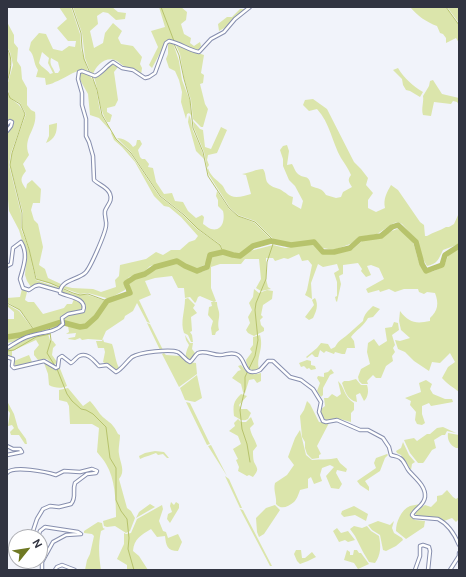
<!DOCTYPE html>
<style>
body{margin:0}
#map{position:relative;width:466px;height:577px;overflow:hidden;background:#f1f3fa;font-family:"DM Sans",sans-serif}
canvas{display:block}
.frame{position:absolute;inset:0;border:8px solid #313441;pointer-events:none}
.north{position:absolute;left:8px;top:529px;width:40px;height:40px;box-sizing:border-box;background:#fff;border:1px solid #adaeb3;border-radius:50%;rotate:60deg;font-size:11px;font-weight:700;line-height:16px;text-align:center;color:#313441}
.north::after{content:'';display:block;margin:auto;width:14px;height:18px;background:#6f7923;clip-path:polygon(50% 0,100% 100%,50% 72%,0 100%)}
</style>
<div id="map">
<canvas width="466" height="577"></canvas>
<div class="frame"></div>
<div class="north">N</div>
</div>
<script>
const ctx = document.querySelector('canvas').getContext('2d');
ctx.lineJoin = 'round';
function fill(path, color) {
  ctx.fillStyle = color;
  ctx.fill(path, 'evenodd');
}
function trace(path, color, width, dash) {
  ctx.strokeStyle = color;
  ctx.lineWidth = width;
  ctx.lineCap = dash ? 'butt' : 'round';
  ctx.setLineDash(dash || []);
  ctx.stroke(path);
}
const green = new Path2D(`
 M59,7H71L80,34L81,49L88,71C77,67 65,79 55,82C52,84 49,84 46,85L45,78L36,77L38,70C33,63 35,55 29,50L31,42L39,33L46,34L53,49L62,51L69,46L75,47L76,41H68L57,28L67,19ZM42,52L49,58L48,63L53,73L50,74C47,69 42,68 39,63ZM51,58L58,62L60,70L58,73H55C53,67 49,65 51,58Z
 M73,7H112L118,12L126,13L125,19L116,20L108,13L103,12L97,16L98,24L90,31L94,48L103,43L105,33L113,23L122,31L118,38L121,44L133,46L142,57L140,64L142,68L141,75C135,70 131,70 125,67C122,65 120,63 117,61C107,55 96,65 93,74H91L85,58L82,33Z
 M159,7H181L187,12L186,20L181,24L184,34L191,38L190,43L194,46L200,42L201,46L198,50C187,49 178,39 167,40L152,68L149,65L158,47L151,31L165,27Z
 M410,7H446L459,25V43L456,38L446,43V38L443,34L440,33L437,26C426,22 418,16 410,7Z
 M447,7H459V23Z
 M240,9H246L228,26L219,31L218,24L227,17H232Z
 M7,22L14,35V43L18,48L17,61L21,67L22,79L27,88V105L31,110L35,112C38,130 22,137 29,155L23,164L26,171C20,178 20,181 26,189L27,184L32,180L41,189L40,203H33L31,210L34,220L38,224L43,247L39,265L45,269L48,278L61,284L60,287L37,279L32,264L29,248L22,228L23,213L10,165L12,153L26,114L20,103L10,98L19,105L25,114L11,153L9,165L21,213V229L29,249L32,265L36,280L60,288L58,290L41,284L31,287L27,281L25,275L26,261L24,247L19,230L9,211L7,187V132L12,122L11,119L7,123V91L10,97L7,86L13,65L10,52L7,47Z
 M169,42L173,43L179,61L182,80L190,101L191,115L189,113L187,114L186,119L181,102L182,92L179,80L175,71L169,68L166,59L168,54V43Z
 M175,43L186,49L204,55L201,73L204,75L203,83L200,84L205,104L208,109L203,127H201L193,119L191,100L184,78L180,54Z
 M7,49C14,60 10,71 7,82Z
 M111,64L118,67L114,72L118,100L115,106L107,108V112L112,115L110,122H107C99,109 99,92 94,77L101,75Z
 M398,68C404,78 413,86 423,92L420,97L410,91L406,90L403,85L402,79L393,70Z
 M83,72C100,77 96,103 102,116C104,121 108,125 110,129H109L99,118L90,115L88,94L79,78V75Z
 M433,80L442,94L459,98V105L457,102L453,101L451,104L434,102L431,116L423,115C421,108 424,102 423,96L429,86L430,81Z
 M313,99L327,109L354,162L361,169L368,178L366,185L373,193L368,200V208L376,212L385,208C383,199 387,192 391,185L398,190L420,222L424,225L425,236H427C433,232 440,231 446,227H449L454,224L459,213V244L443,250C439,258 438,264 427,266L422,257L417,241L402,224L398,222L394,223L377,234L360,237L350,244L334,250L323,248L318,243L314,240L291,244L274,240L255,221L238,215L230,208L209,175L207,170L208,168C210,176 217,180 222,185C224,187 225,191 227,193C233,200 243,196 251,194L246,175L242,174C250,173 256,169 263,169C266,173 265,177 267,182C272,189 279,187 284,192C288,194 288,196 293,197L292,204L301,209L303,201L295,186L289,180L283,166V159L280,150L283,146L287,145L289,151L287,165L292,164C294,167 295,171 297,173C304,180 309,173 311,186C318,189 322,188 326,195L336,198L341,197L343,192L352,187C349,182 347,180 351,175C348,168 345,164 341,158C332,142 330,123 317,109L309,111L303,105L305,100Z
 M189,115C192,120 191,125 193,131C197,140 202,149 204,159L196,151L188,122Z
 M193,121L200,129L203,130L205,147L211,149L221,127L227,130L217,153L208,155L207,160L209,165L207,168L204,152L194,128Z
 M57,123C57,133 55,139 46,143L49,136V125Z
 M112,132L117,140L130,153L159,196L184,216L198,230L220,245L222,251L210,254L206,264L196,269L176,260L150,266L143,273L129,277L125,283V290L110,298H106L88,293L80,294L63,288L64,286L72,288L93,289L101,292L116,287L115,280L119,276L120,265L146,259L156,252L163,255L171,250H180L189,242L195,240L198,236L181,217L169,207L164,206L154,196L135,162L122,147L114,140L111,133Z
 M117,138C123,138 130,142 133,147L136,145L137,140H140L142,144L138,150L140,157L142,159H145L149,164L148,167L153,168L156,182L164,194L172,193L175,201L183,202L188,211L196,218L202,215L204,217L203,224C205,225 208,228 211,229C223,232 225,219 223,211L218,206V200L216,196L217,191L229,209L238,216L255,223L273,241L253,246L240,254L234,255L223,251L220,244L198,229L185,215L160,195L131,152Z
 M397,229C420,234 412,260 426,273L434,271L444,266L448,256L456,249L459,250V392C453,387 447,384 442,378L448,367L455,362L450,353L440,363L432,362L429,371L414,361L405,352L398,349L395,340L400,341L410,338L401,330L399,321L400,311C409,323 416,324 430,321V318C438,311 439,303 435,293L427,292L424,294L419,292L418,289H404L395,292L389,289L380,292L379,290L368,293L366,289L384,279L379,268L371,265L367,266L371,275L366,277L361,271L362,269L358,263L343,265V274L339,276L341,284L337,302L336,301L335,297L337,296V282L334,273L339,270L337,264L323,267L318,264L311,283L312,299L305,295L307,290L312,265L308,260L302,261L299,254L288,259L284,258L275,261L273,258H266V279L268,287L271,289L261,291L256,288L261,279L259,259H245L241,264H220L211,267V288L216,301L214,302L200,296L198,297L196,302L195,303L190,297L185,298L184,288H178L172,276L155,278L145,281L151,295L139,300L150,323L147,322L137,303L133,311L125,316L124,319L106,331L102,340L88,339L82,340L80,338L75,340L68,339L69,338L75,337L76,333L66,334L69,332L68,326L64,323L79,328L86,326L97,318L108,301L132,293L128,284L135,278L147,276L156,268L176,263C185,268 202,278 209,267C210,264 211,260 212,257L223,254L236,258L242,257L250,251L273,245L285,248L314,244L322,253L335,254L347,251L353,249L362,241L381,237L392,231Z
 M22,289L27,292L25,300L28,302H34L43,314L64,308L67,304H72L74,299L83,304V310L61,316L60,321L34,329L20,310L7,302V298L20,297Z
 M62,289L74,294L80,295H88L106,301C101,308 90,327 79,326C74,325 69,322 64,321V318L70,315L84,312C91,300 70,296 61,292Z
 M254,289L259,293L267,290L273,291L272,299L263,305L261,315L263,317L260,320L261,325L264,328V331L254,336L248,333L246,330L250,323L248,317L252,310L249,303L253,297Z
 M188,298L195,305L193,308L197,313L191,317L192,331L190,332L192,335L193,342H191L188,335L184,333C180,322 185,311 185,299Z
 M315,298C319,305 316,312 313,318L309,320L305,317L314,305L312,300Z
 M211,302H217C217,306 218,308 219,312C220,318 217,322 219,330L216,332L215,335H212L211,328L213,321L208,315L209,307L212,306Z
 M7,304L19,311L33,329L7,337V319H14V312L7,306Z
 M373,306L380,309L373,317L368,318C364,326 356,330 351,337L354,341L355,348H347L345,354H342L335,352L334,354L326,351L324,353L320,350L318,357H315L312,354L307,358L306,357L317,348L321,343L328,344L331,349L335,347C339,340 340,341 346,336C352,331 357,326 363,321C364,314 368,311 373,306Z
 M394,322L398,323L399,330L392,335L395,345L393,348L395,352L392,356L393,361L386,366L381,378H376L373,375L367,381L368,384H362L359,381L358,377L361,369L370,364L367,352L368,343L374,339L379,346L387,341L385,328L392,327Z
 M60,323H61L58,327L17,341L7,343V338L20,335Z
 M147,323L150,324L163,350H160Z
 M43,334H48L50,340L53,341L56,345L53,348L52,355L57,362L54,366L47,359L38,360L34,355V351L39,345L36,340L12,351V356H7V350L30,337Z
 M185,335L190,343H193L192,349L195,353L192,360L189,361C183,357 187,350 189,345L186,340Z
 M260,335C264,350 256,356 259,369L256,371C249,370 247,367 246,360L252,352L250,349L253,345V337Z
 M103,339L104,342L112,344C115,352 115,360 119,368L117,370L103,362L105,352L104,348H98L96,341H102Z
 M164,353L166,355L180,356L188,362L196,363L197,374L179,387L162,354Z
 M29,355L32,362L28,365L15,367L14,361Z
 M307,360L311,361V365L315,366L316,369L311,370L309,368L307,369L304,366L301,367L299,363Z
 M44,363L55,370L58,368L59,366L67,386C62,389 54,388 49,385L48,374Z
 M241,365C247,373 251,376 261,373V381L257,383L254,379L249,380L245,393L243,392L241,384L232,378L238,371L241,370L238,366Z
 M331,369L334,373L330,375L323,388V395L321,397L317,391L320,383L317,378L318,376L324,377V373L328,372Z
 M197,375L202,398L195,402L185,400L180,388Z
 M356,379L361,385H367C369,391 368,397 364,401L360,393L356,395L357,402C347,400 345,391 342,383L344,381H349Z
 M426,380L432,384L430,389L433,394L445,399H452L453,402L431,406L429,403L422,406V414L425,423L422,425L417,424L415,420L416,412L410,405L411,401L405,398L421,392L419,383Z
 M338,381C345,387 343,396 354,403V410L351,413V422L340,419L326,420L323,418L320,410L325,406L324,398H328L332,394L337,397L341,394Z
 M68,388L83,406L90,401C94,405 97,410 100,414C108,423 112,421 118,434L120,435C120,441 118,449 119,454C120,463 126,471 119,479L127,508L131,511L135,518L130,531L126,533L115,526L107,527L104,526L103,521L116,517C116,501 115,478 106,464C104,460 100,456 97,452L99,428L92,424H70L69,406L67,402L59,400V390Z
 M241,394L247,396L239,405L241,409H247L251,413L248,419C242,422 240,419 234,416C233,405 233,402 241,394Z
 M7,401L14,414L18,428L26,439L27,444H25L19,435H11L10,432L14,428L12,425L8,426L10,413L7,409Z
 M307,401L310,404L319,422L329,423L317,446L321,454L319,455V458L312,459L307,454L305,448V442L302,437L300,416L304,410Z
 M186,402L190,403L210,444L207,445Z
 M251,417L254,424L250,428C251,435 255,439 257,446L253,451C253,454 253,459 254,462C258,470 259,469 253,477L249,475L247,476L238,471L239,467L236,460L238,459L233,449L241,444L238,436L229,431L235,426L234,423L238,419L241,422H246Z
 M443,427L456,433L447,431L445,435H442L434,440L436,448L432,450L424,462L423,463H418L410,453L404,440L414,438L417,441L427,434H430L437,428Z
 M300,430L306,455L312,460C321,459 329,460 337,458L340,463L347,469L346,472L337,470L336,473L342,484L339,489L331,488L326,476L334,467L330,465L322,468L320,475L322,481L314,484L311,477L308,479V488L300,490C299,493 297,499 294,502C288,507 281,510 276,504C277,497 273,490 275,483L287,475L294,465L288,457L295,438Z
 M448,433L459,435V448H456C450,445 447,440 448,433Z
 M403,442L409,455L415,462L412,464L411,470L401,455L397,453L396,451L401,448Z
 M211,445L227,476L208,446Z
 M155,451L164,452L169,458H167L163,454L158,455L156,453C152,455 146,456 140,459L139,456L145,453Z
 M387,454L388,455L385,458L380,471L365,481L369,487V491L360,485L357,481L376,468L374,463L376,458Z
 M225,476L229,479L242,508H240Z
 M447,490L453,497L456,499L459,497V519L456,522L452,518L444,521L440,518L418,517L414,513L415,512L425,505L431,507L437,501V496L442,495Z
 M171,502L174,505L176,502L179,504V508L170,523L167,519L168,514L172,512L170,506Z
 M150,504L155,507L136,518L139,512Z
 M420,504L412,517L415,520L425,521L424,527L406,539L396,531C396,522 401,510 410,506C413,505 417,505 420,504Z
 M162,505L163,509L159,521L163,531L166,532L168,538L178,534L182,542L178,551C167,551 166,545 165,536L157,537L151,529C141,535 134,539 133,551L139,556L148,570H127V565L117,559L124,544V533L126,534L131,533L137,519Z
 M275,505L280,510L264,534L259,537L257,532L256,518L266,508Z
 M354,506L368,514L366,521L355,515L344,517L341,514L342,511Z
 M240,509L243,510L272,566H270Z
 M378,521L390,525L394,521L392,528L394,533L402,538L403,540L396,546L386,551L383,550L380,535L372,530L368,525Z
 M98,522L102,523L103,528L105,529L101,531C98,545 99,556 101,570H85L87,560L90,554L94,536L92,534L84,533V531Z
 M354,526L362,528L367,526L371,531L379,536C381,546 381,555 375,563L369,562L363,552L355,536L350,529Z
 M337,528L341,533L348,531L355,540L348,542L345,540L339,542L333,531Z
 M296,550H301L302,558H305L312,552L316,557L308,561L300,564L297,561L294,554Z
 M347,550L350,552V555H353L354,550H357L359,553H361L369,564L358,569L354,563L344,560Z`);
const stream = new Path2D(`
 M72,7L81,33L82,48L84,59L90,73
 M161,7L174,41
 M446,7L459,25
 M174,44L179,55L184,79L190,100L193,128L203,152L208,176L229,208L238,216L255,222L274,241L267,262L266,279L256,303L255,310L258,340L255,356L245,377V389L240,410L242,429L247,444L250,462
 M7,48C14,60 10,71 7,83
 M92,76L97,90L102,115L116,139L131,153L160,196L184,215L198,229L220,245L223,252
 M7,90L10,98L20,104L25,114L12,153L10,165L22,213V228L29,249L36,279L50,283L73,293L80,295L88,294L107,301
 M7,303L20,310L34,330
 M49,325L51,340L47,353L55,366
 M7,351L14,350L36,337L50,334
 M57,369L67,394L72,401L81,409L86,410L93,414L106,427L110,458L116,468V500L121,511L127,519L129,538L128,549L134,570`);
const river = new Path2D(`
 M7,337L20,335L61,322L80,327L86,326L96,317L107,301L130,293L126,283L135,277L145,274L155,267L177,261L185,266L197,271L207,267L210,255L223,252L233,255L240,256L253,246L271,241L291,245L314,242L323,252H334L350,248L360,239L381,236L392,227L398,225L416,242L422,264L426,271L442,265L445,255L459,246`);
const minor = new Path2D(`
 M7,124L10,121L12,122L11,126L7,131
 M7,266L11,264L13,248L21,242C29,255 23,267 20,279L23,288L29,290L35,286L39,285L60,291
 M7,348C14,344 22,338 30,336C41,332 55,333 63,324L62,318L68,314L83,311C88,298 68,297 60,293C60,280 77,280 85,273C90,269 105,234 106,226C107,221 104,216 105,211C107,205 113,201 110,194C108,187 99,185 94,180L93,156L89,142L86,136V119L82,105V93L78,79L79,72L82,71L95,76C102,73 106,66 113,62L122,68L133,70L145,78L149,77L155,73L166,43L169,41C180,43 188,50 199,52L211,39L224,32L235,19L250,7
 M7,357L13,359L12,366L14,368L44,361L56,368L58,367L59,358L62,356L71,363C74,361 76,358 79,356C88,352 94,361 99,366L107,365L116,372C122,369 126,362 132,357C140,352 170,349 178,352C183,355 185,360 190,362C193,360 194,356 198,353C205,350 212,355 220,355C226,355 232,351 238,355C247,361 243,378 260,370L268,361H273L290,377L301,380L313,389L321,402L319,412L323,421L326,422L337,420L360,430H368L383,438L389,447L391,455C394,456 397,456 400,458C405,461 405,466 409,471C415,478 426,486 425,497C424,506 415,508 412,515L414,517L438,519C448,524 455,535 459,545
 M7,446L13,449H20L22,452L7,455
 M7,473C13,465 47,472 56,475L64,471L80,472L92,469L97,471L96,473L87,474L75,483C72,491 77,497 71,504L59,507L50,506L43,509L37,519L31,537
 M38,537L40,531L45,527L78,532L81,534L66,535L53,542L42,562V570
 M55,570L57,567L62,565L75,570
 M415,570L420,556V546L423,545L429,547L430,551L428,570
 M450,570L459,556V553`);
fill(green, '#dbe5ab');
trace(stream, '#b7c36c', 1);
trace(river, '#b7c36c', 5.5);
trace(minor, '#868eae', 4.5);
trace(minor, '#fff', 2.5);
</script>
